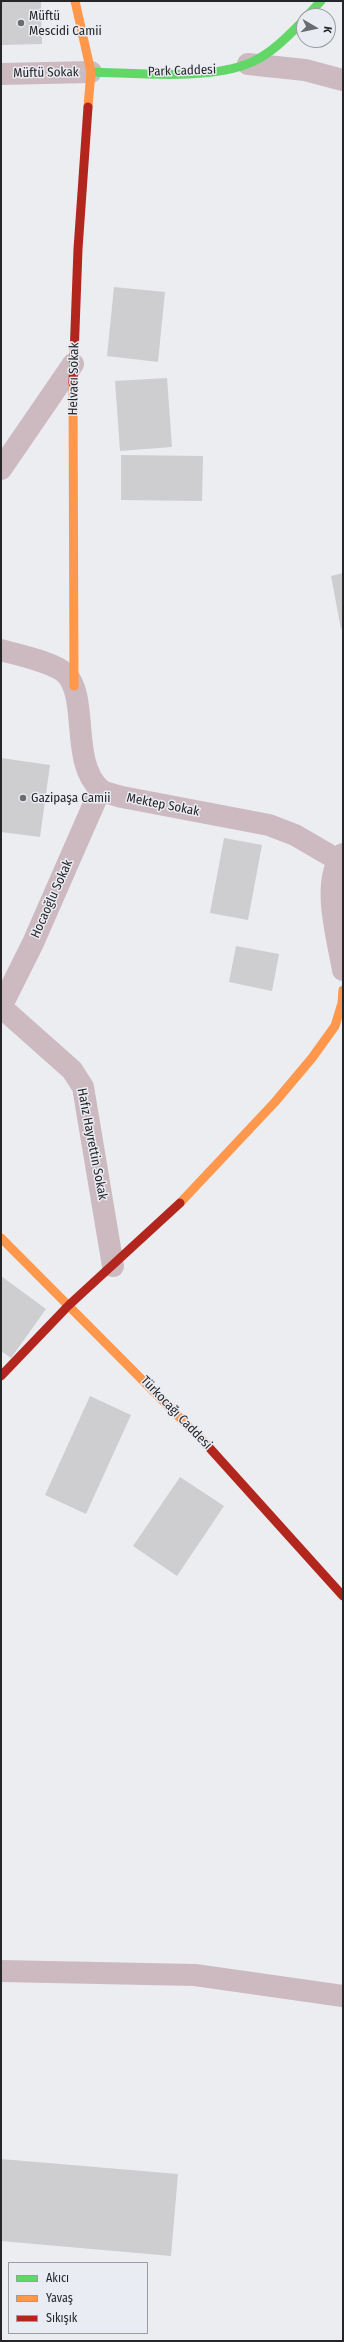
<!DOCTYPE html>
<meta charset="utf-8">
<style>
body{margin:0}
#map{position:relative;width:344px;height:2342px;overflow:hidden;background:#ecedf1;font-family:"Fira Sans Condensed",sans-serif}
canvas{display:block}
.frame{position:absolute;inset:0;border:2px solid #262629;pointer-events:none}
.legend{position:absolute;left:8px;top:2262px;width:140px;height:72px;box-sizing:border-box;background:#eaecf3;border:1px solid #9c9da2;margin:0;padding:5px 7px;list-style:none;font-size:12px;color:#262629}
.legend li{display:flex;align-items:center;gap:8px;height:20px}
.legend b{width:20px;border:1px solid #9c9da2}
.north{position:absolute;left:296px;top:8px;width:40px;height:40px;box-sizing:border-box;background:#eaecf3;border:1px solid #9c9da2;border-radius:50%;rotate:99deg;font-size:11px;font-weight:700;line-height:16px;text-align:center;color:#262629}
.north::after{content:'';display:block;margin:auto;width:14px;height:18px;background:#6b6c6f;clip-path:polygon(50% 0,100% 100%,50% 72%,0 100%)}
</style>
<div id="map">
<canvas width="344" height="2342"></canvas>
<div class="frame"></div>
<ul class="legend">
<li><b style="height:5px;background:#63d668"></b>Akıcı</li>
<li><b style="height:5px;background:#ff974d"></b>Yavaş</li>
<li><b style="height:5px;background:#b3261e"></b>Sıkışık</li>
</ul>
<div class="north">K</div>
</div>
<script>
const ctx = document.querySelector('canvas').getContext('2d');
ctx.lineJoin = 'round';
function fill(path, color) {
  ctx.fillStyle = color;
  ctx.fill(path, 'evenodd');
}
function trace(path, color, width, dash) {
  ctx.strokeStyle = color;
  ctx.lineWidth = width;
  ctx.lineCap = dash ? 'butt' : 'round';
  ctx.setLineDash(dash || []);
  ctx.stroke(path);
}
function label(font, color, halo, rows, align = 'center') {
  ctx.font = font + ' "Fira Sans Condensed",sans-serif';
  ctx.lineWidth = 3;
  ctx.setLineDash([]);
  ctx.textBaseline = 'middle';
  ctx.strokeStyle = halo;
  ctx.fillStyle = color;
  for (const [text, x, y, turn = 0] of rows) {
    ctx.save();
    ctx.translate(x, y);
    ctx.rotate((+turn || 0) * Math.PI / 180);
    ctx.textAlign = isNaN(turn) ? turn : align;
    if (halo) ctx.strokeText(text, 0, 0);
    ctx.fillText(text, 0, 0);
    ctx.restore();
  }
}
const building = new Path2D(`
 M1,1H41L42,44L1,45Z
 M114,287L165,292L158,362L107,356Z
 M167,378L172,447L120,451L115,381Z
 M121,455L203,456L202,501L121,500Z
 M343,573V628L341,629L331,576Z
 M1,758L50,765L40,837L1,832Z
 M224,838L262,845L248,920L210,913Z
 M236,946L279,954L272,991L229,982Z
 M1,1276L46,1309L11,1358L1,1351Z
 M90,1396L131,1415L86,1514L45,1495Z
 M180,1477L224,1506L177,1576L133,1546Z
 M1,2159L178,2174L171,2256L1,2241Z`);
const street = new Path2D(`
 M248,64L305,70L343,80
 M1,74L91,72
 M1,469L73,364
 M1,650C18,655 54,662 66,674C89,698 70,762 100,789C104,793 116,795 122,797L269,825L295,835L338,860
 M343,854C320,881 338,939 343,970
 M1,1007L72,1070L83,1087L113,1266
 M1,1007L33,943L100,790
 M1,1971L195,1975L343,1996`);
const fast = new Path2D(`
 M307,16L321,1
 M91,72C137,73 210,81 252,62C272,53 289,35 304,20`);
const slow = new Path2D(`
 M75,1L91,72L88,107
 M73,383L74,686
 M180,1203L275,1102L312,1058L335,1026L342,1003L343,990
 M1,1238L206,1444`);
const jam = new Path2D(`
 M73,383L78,249L88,107
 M1,1376L69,1305L180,1203
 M206,1444L343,1596`);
const markers = [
 [21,23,4,"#6b6c6f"],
 [23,798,4,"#6b6c6f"]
];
const poiNames = [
 ["Müftü",29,16],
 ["Mescidi Camii",29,31],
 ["Gazipaşa Camii",31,798]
];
const streetNames = [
 ["Park Caddesi",182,71,-2],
 ["Müftü Sokak",46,73,-1],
 ["Helvacı Sokak",74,379,-89],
 ["Mektep Sokak",163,805,11],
 ["Hocaoğlu Sokak",52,899,-66],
 ["Hafız Hayrettin Sokak",92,1144,79],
 ["Türkocağı Caddesi",176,1413,46]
];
fill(building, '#ceced1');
trace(street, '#cdbac0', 22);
trace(fast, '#63d668', 9);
trace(slow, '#ff974d', 9);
trace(jam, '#b3261e', 9);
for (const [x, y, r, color] of markers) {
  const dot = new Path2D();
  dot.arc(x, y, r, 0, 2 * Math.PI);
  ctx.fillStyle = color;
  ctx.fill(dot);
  trace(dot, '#eaecf3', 1.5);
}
label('13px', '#262629', '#eaecf3', poiNames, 'left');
label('13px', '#262629', '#eaecf3', streetNames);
</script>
